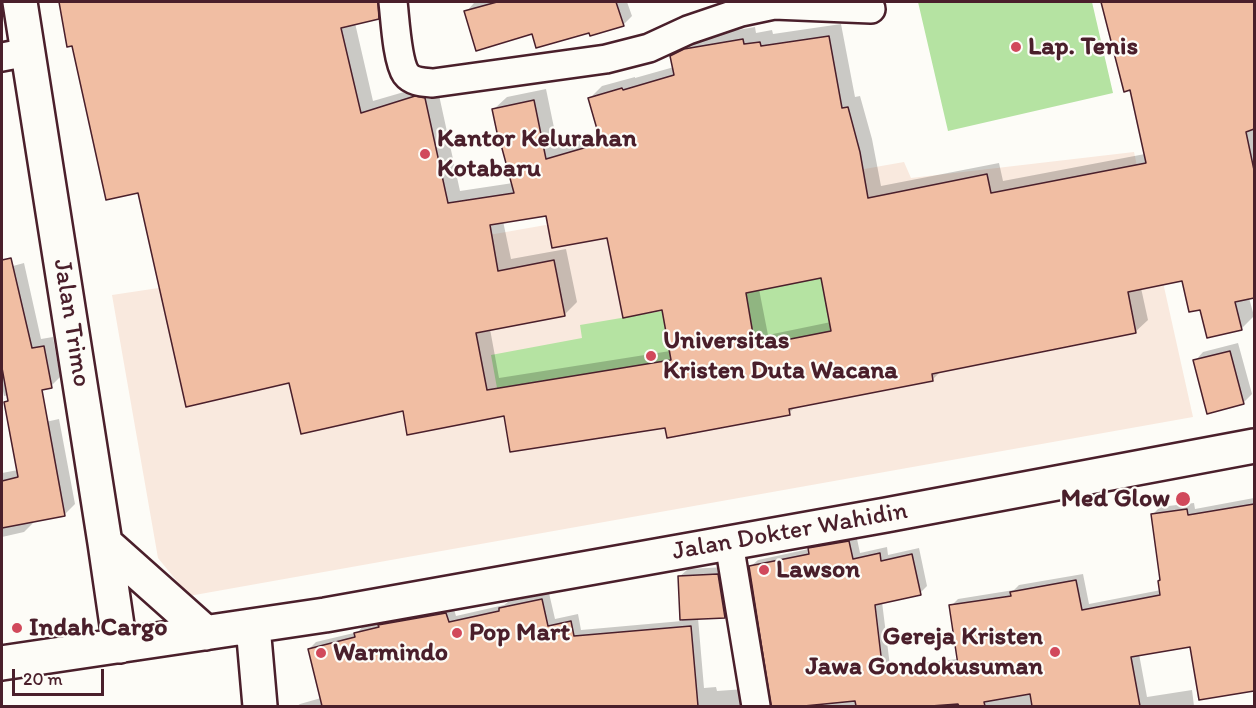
<!DOCTYPE html>
<style>
body{margin:0}
#map{position:relative;width:1256px;height:708px;overflow:hidden;background:#fdfcf7;font-family:Itim,sans-serif}
canvas{display:block}
.frame{position:absolute;inset:0;border:3px solid #4a1f2b;pointer-events:none}
.scale{position:absolute;left:12px;top:669px;width:92px;height:27px;box-sizing:border-box;border:3px solid #4a1f2b;border-top:0;padding-left:8px;font-size:18px;line-height:21px;white-space:nowrap;color:#4a1f2b;-webkit-text-stroke:4px #fdfcf7;paint-order:stroke}
</style>
<div id="map">
<canvas width="1256" height="708"></canvas>
<div class="frame"></div>
<div class="scale">20 m</div>
</div>
<script>
const ctx = document.querySelector('canvas').getContext('2d');
ctx.lineJoin = 'round';
function fill(path, color) {
  ctx.fillStyle = color;
  ctx.fill(path, 'evenodd');
}
function trace(path, color, width, dash) {
  ctx.strokeStyle = color;
  ctx.lineWidth = width;
  ctx.lineCap = dash ? 'butt' : 'round';
  ctx.setLineDash(dash || []);
  ctx.stroke(path);
}
function label(font, color, halo, rows, align = 'center') {
  ctx.font = font + ' Itim,sans-serif';
  ctx.lineWidth = 4.5;
  ctx.setLineDash([]);
  ctx.textBaseline = 'middle';
  ctx.strokeStyle = halo;
  ctx.fillStyle = color;
  for (const [text, x, y, turn = 0] of rows) {
    ctx.save();
    ctx.translate(x, y);
    ctx.rotate((+turn || 0) * Math.PI / 180);
    ctx.textAlign = isNaN(turn) ? turn : align;
    if (halo) ctx.strokeText(text, 0, 0);
    ctx.fillText(text, 0, 0);
    ctx.restore();
  }
}
const built = new Path2D(`
 M1134,152L1193,417L189,596L158,558L112,295L358,258L904,162L911,178Z`);
const green = new Path2D(`
 M918,2H1092L1113,93L948,131Z
 M821,278L823,288L921,312L778,342L757,354L746,293Z
 M662,311L673,372L643,365L497,388L491,355L582,338L580,325Z`);
const shadow = new Path2D(`
 M61,2H386L387,6L375,18L355,23L373,101L428,85L437,86L460,191L513,183L494,109L507,97L546,89L558,147L601,135L590,98L602,86L635,77V78L674,67L672,56L684,44L698,37L755,27L756,33L772,30L773,34L841,24L855,97L860,96L872,139L881,186L999,163L1003,181L1145,154L1131,88L1125,90L1102,2H1254V297L1249,298L1254,316L1241,329L1201,308L1184,279L1141,288L1148,320L1135,332L941,371L932,380L796,406L789,413L666,426L506,415L290,381L139,191L73,44L69,45ZM548,214L608,236L663,308L670,351L499,378L490,329L565,314L577,302L566,249L511,259L503,221ZM822,276L831,322L768,335L759,289Z
 M479,2H627L632,16L623,25L590,31L533,33L466,12L474,3Z
 M24,263L41,339L53,337L60,377L51,386L4,396L2,386V269Z
 M1238,343L1252,394L1243,403L1195,361L1203,352Z
 M59,419L75,504L64,515L35,521L24,532L2,537V473L18,470L23,427Z
 M1254,498V690L1200,698L1192,645L1139,654L1147,697L1192,690L1194,706H773L750,567L758,560L809,549L817,541L856,534L860,553L887,547L888,555L919,548L927,586L920,593L882,602L890,666L958,659L951,606L958,599L1014,590L1019,585L1083,574L1089,604L1161,590V579L1153,514L1160,507L1194,503L1195,509Z
 M726,567L733,609L725,617L698,618L704,688L716,687L717,691L745,689L750,706H297L300,704L321,698L309,649L316,642L358,632L363,626L383,622L387,618L453,606L456,616L504,605L508,602L549,593L555,619L578,614L581,630L682,621L679,577L688,569Z`);
const building = new Path2D(`
 M59,2H378L379,19L341,28L361,113L415,96L425,98L448,203L514,193L500,141L499,142L492,109L534,100L546,159L601,143L588,98L622,88L623,90L674,75L670,56L684,49L743,39L744,44L760,42L761,46L829,36L842,108L848,107L860,152L868,198L987,174L991,193L1146,163L1130,90L1124,92L1101,2H1254V129L1246,132L1254,170V298L1235,302L1242,330L1207,338L1200,310L1189,312L1182,281L1128,292L1136,333L932,374L933,381L789,409L790,415L667,438L665,428L510,452L504,416L407,435L403,411L301,434L289,383L186,407L138,193L106,200L72,46L67,47ZM546,216L552,248L607,238L623,318L662,310L671,360L487,390L476,333L565,316L554,260L498,271L490,225ZM821,278L831,331L755,346L746,293Z
 M497,2H616L624,26L590,36L589,33L536,48L532,34L476,51L464,11Z
 M11,258L32,348L44,346L52,388L42,390L65,516L2,528V481L18,477L4,402L8,401L2,368V260Z
 M1230,351L1244,404L1207,414L1193,360Z
 M1254,504V691L1199,700L1190,647L1131,657L1140,706H1032L1030,694L984,702L985,706H959L958,704L931,706H856L855,701L804,706H771L749,566L809,554L808,548L849,541L853,559L880,553L881,561L912,554L921,595L875,605L883,673L958,665L949,605L1011,596L1010,592L1076,580L1082,610L1160,595L1158,581L1160,580L1151,514L1187,509L1188,515Z
 M718,574L725,618L680,620L678,576Z
 M542,599L548,626L571,621L574,636L691,626L698,706H322L308,649L355,637L354,633L379,627L378,625L446,613L449,622L499,611V608Z`);
const street = new Path2D(`
 M393,2C395,18 397,61 406,74C412,82 423,82 433,83L606,59L649,48L688,30L741,12L774,5L871,9
 M2,57L28,52
 M729,543L756,706`);
const secondary = new Path2D(`
 M20,2L105,543L120,646
 M105,543L206,633
 M253,626L260,706
 M2,663L325,615L886,515L1254,446`);
const markers = [
 [1016,47,6,"#d1495b"],
 [425,154,6,"#d1495b"],
 [651,356,6,"#d1495b"],
 [1183,499,8,"#d1495b"],
 [764,570,6,"#d1495b"],
 [17,628,6,"#d1495b"],
 [457,633,6,"#d1495b"],
 [1055,652,6,"#d1495b"],
 [321,653,6,"#d1495b"]
];
const poiNames = [
 ["Lap. Tenis",1028,47],
 ["Kantor Kelurahan",437,139],
 ["Kotabaru",437,169],
 ["Universitas",663,341],
 ["Kristen Duta Wacana",663,371],
 ["Med Glow",1170,499,"right"],
 ["Lawson",776,570],
 ["Indah Cargo",29,628],
 ["Pop Mart",469,633],
 ["Gereja Kristen",1043,637,"right"],
 ["Jawa Gondokusuman",1043,667,"right"],
 ["Warmindo",333,653]
];
const streetNames = [
 ["Jalan Trimo",71,323,81],
 ["Jalan Dokter Wahidin",790,532,-10]
];
fill(built, '#f9e9de');
fill(green, '#b5e3a2');
fill(shadow, '#0003');
fill(building, '#f1bea3');
trace(building, '#4a1f2b', 1.5);
trace(street, '#4a1f2b', 32);
trace(secondary, '#4a1f2b', 38);
trace(street, '#fdfcf7', 27);
trace(secondary, '#fdfcf7', 33);
for (const [x, y, r, color] of markers) {
  const dot = new Path2D();
  dot.arc(x, y, r, 0, 2 * Math.PI);
  ctx.fillStyle = color;
  ctx.fill(dot);
  trace(dot, '#fdfcf7', 2);
}
label('bold 26px', '#4a1f2b', '#fdfcf7', poiNames, 'left');
label('26px', '#4a1f2b', '#fdfcf7', streetNames);
</script>
